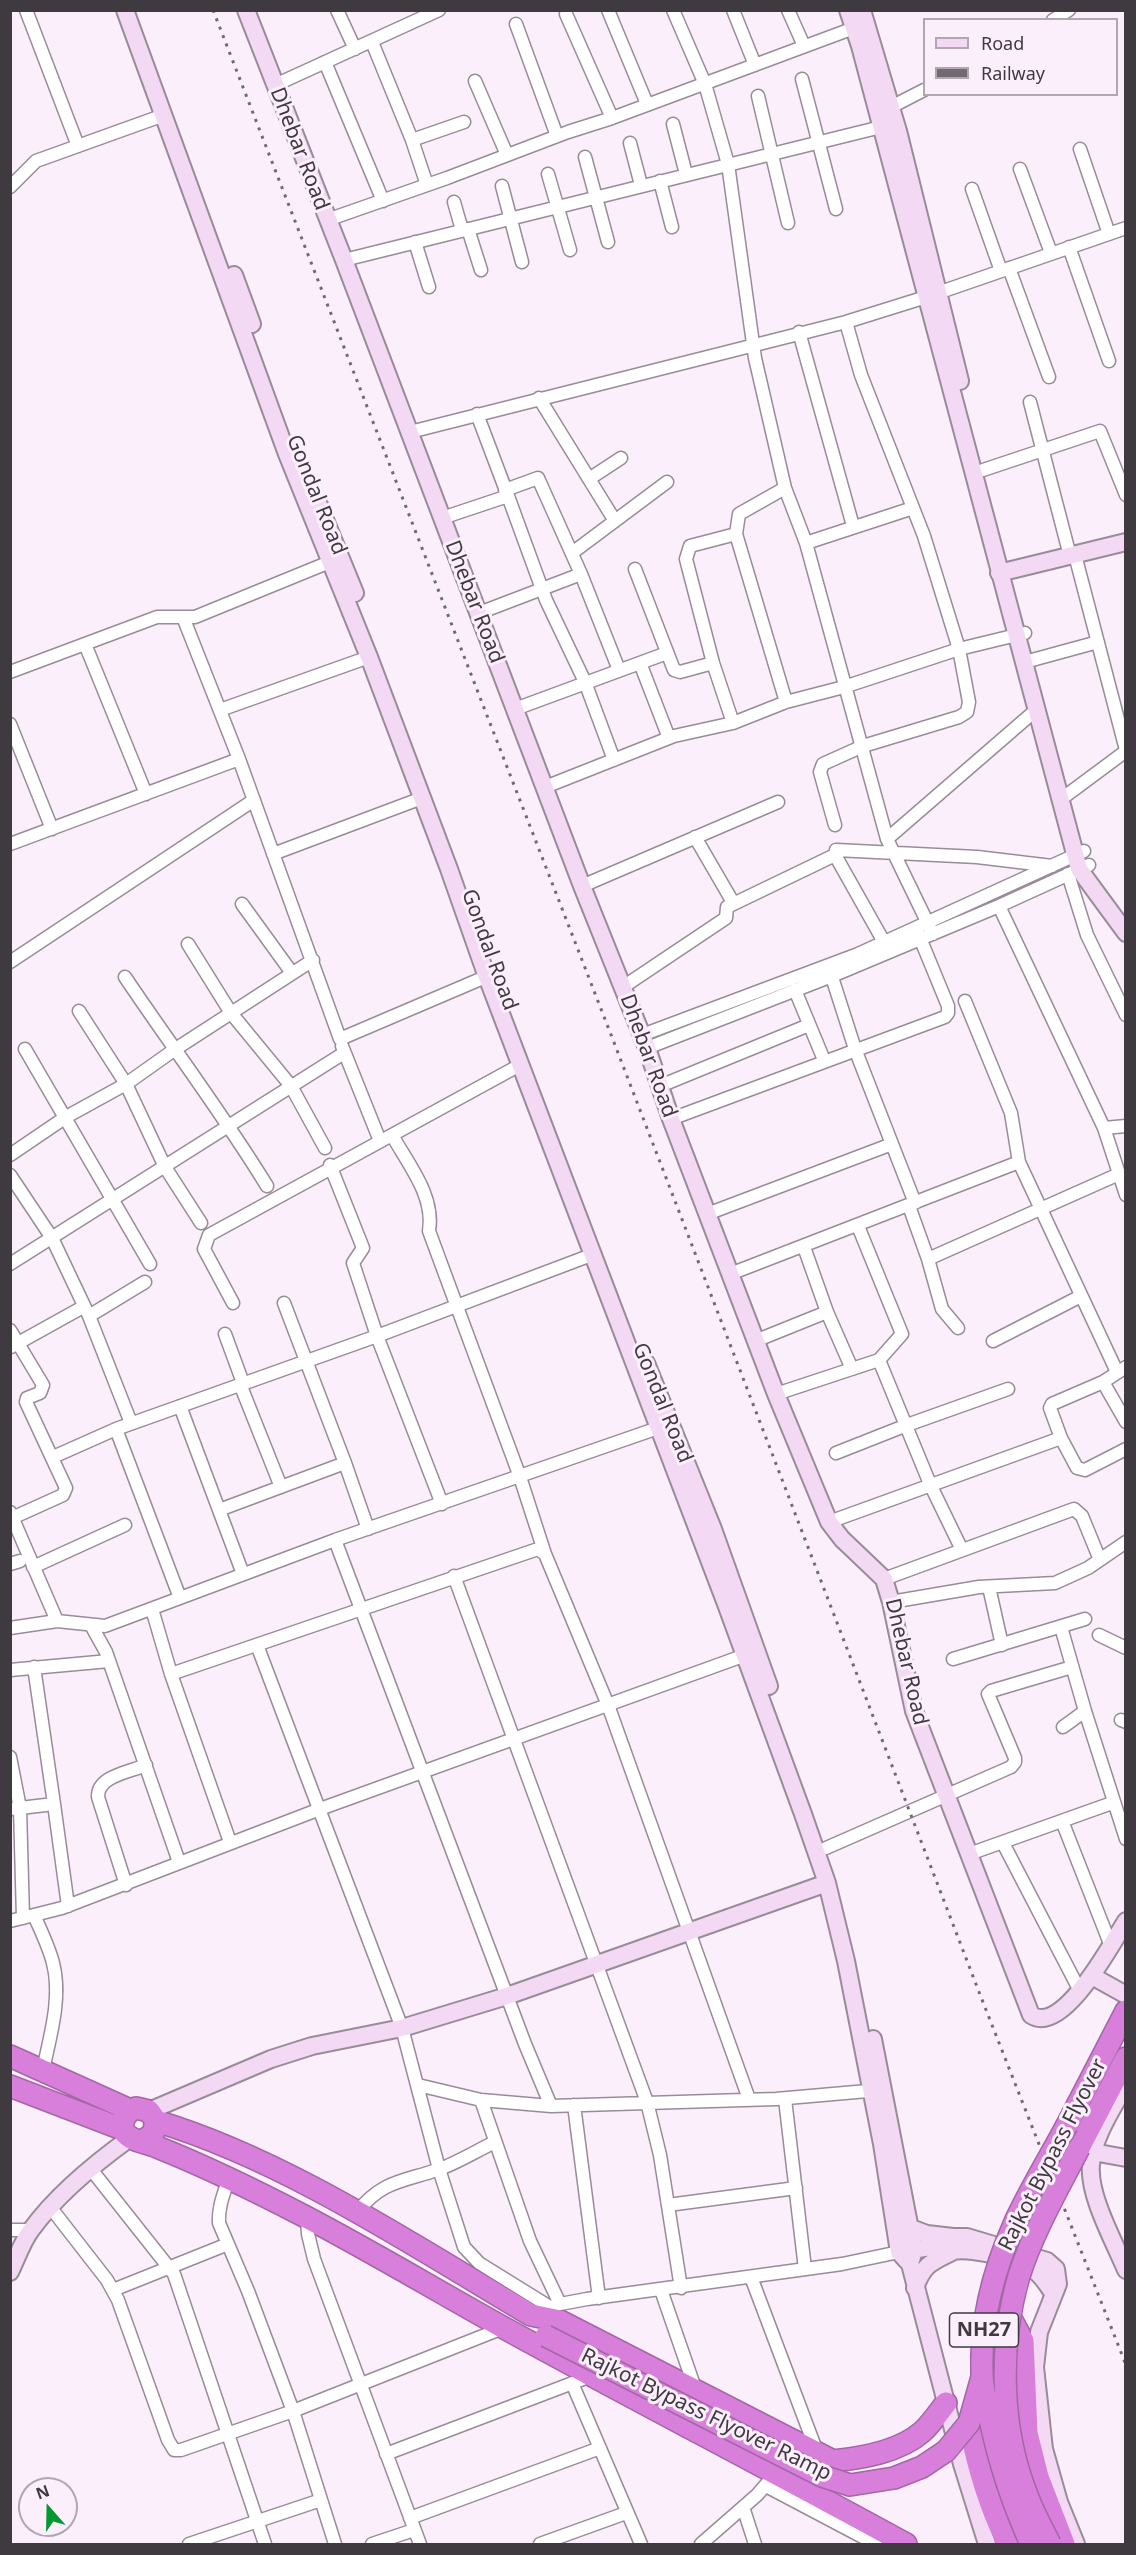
<!DOCTYPE html>
<style>
body{margin:0}
#map{position:relative;width:1136px;height:2555px;overflow:hidden;background:#fceffc;font-family:"Noto Sans",sans-serif}
canvas{display:block}
.frame{position:absolute;inset:0;border:12px solid #3f3a3f;pointer-events:none}
.legend{position:absolute;left:923px;top:18px;width:195px;height:78px;box-sizing:border-box;background:#fceffc;border:2px solid #b0a7b0;margin:0;padding:8px 10px;list-style:none;font-size:18px;color:#3f3a3f}
.legend li{display:flex;align-items:center;gap:12px;height:30px}
.legend b{width:30px;border:2px solid #b0a7b0}
.north{position:absolute;left:18px;top:2477px;width:60px;height:60px;box-sizing:border-box;background:#fceffc;border:2px solid #b0a7b0;border-radius:50%;rotate:340deg;font-size:16px;font-weight:700;line-height:24px;text-align:center;color:#3f3a3f}
.north::after{content:'';display:block;margin:auto;width:21px;height:27px;background:#069830;clip-path:polygon(50% 0,100% 100%,50% 72%,0 100%)}
</style>
<div id="map">
<canvas width="1136" height="2555"></canvas>
<div class="frame"></div>
<ul class="legend">
<li><b style="height:8px;background:#f3d9f4"></b>Road</li>
<li><b style="height:8px;background:#716a71"></b>Railway</li>
</ul>
<div class="north">N</div>
</div>
<script>
const ctx = document.querySelector('canvas').getContext('2d');
ctx.lineJoin = 'round';
function trace(path, color, width, dash) {
  ctx.strokeStyle = color;
  ctx.lineWidth = width;
  ctx.lineCap = dash ? 'butt' : 'round';
  ctx.setLineDash(dash || []);
  ctx.stroke(path);
}
function label(font, color, halo, rows, align = 'center') {
  ctx.font = font + ' "Noto Sans",sans-serif';
  ctx.lineWidth = 6;
  ctx.setLineDash([]);
  ctx.textBaseline = 'middle';
  ctx.strokeStyle = halo;
  ctx.fillStyle = color;
  for (const [text, x, y, turn = 0] of rows) {
    ctx.save();
    ctx.translate(x, y);
    ctx.rotate((+turn || 0) * Math.PI / 180);
    ctx.textAlign = isNaN(turn) ? turn : align;
    if (halo) ctx.strokeText(text, 0, 0);
    ctx.fillText(text, 0, 0);
    ctx.restore();
  }
}
const street = new Path2D(`
 M26,10L78,146
 M337,10L355,49
 M608,10L647,104
 M673,10L705,84L728,164L755,358L785,488L806,543L887,839L933,934
 M733,10L755,65
 M788,10L804,46
 M566,14L612,118
 M1053,20L1069,10
 M516,24L557,136
 M372,42L412,140L427,185
 M325,62L383,201
 M802,79L836,209
 M475,81L507,155
 M275,85L439,10
 M758,96L788,223
 M891,107L924,90
 M673,124L686,174
 M412,140L464,122
 M630,143L641,185
 M1080,149L1109,234
 M585,157L608,242
 M1020,169L1051,253
 M548,174L570,250
 M660,181L672,227
 M502,186L522,262
 M10,187L36,161L164,115
 M972,189L1001,271
 M454,202L462,230
 M327,220L447,178L568,132L612,118L854,28
 M468,229L481,270
 M415,242L429,287
 M1069,247L1109,361
 M344,260L881,127
 M1009,268L1049,377
 M799,332L853,526
 M539,398L615,521
 M1030,402L1070,556
 M410,432L846,322L926,297L1126,228
 M983,470L1100,431L1126,495
 M589,479L621,458
 M785,488L739,514L736,534L786,702
 M505,490L538,478L581,574
 M508,496L546,600L585,682L614,760
 M442,518L508,496L477,414
 M806,543L913,508
 M572,553L667,482
 M1075,555L1126,750
 M635,569L674,670L680,672L713,663
 M479,613L581,574L619,670
 M183,617L239,759L340,1039L497,972
 M85,644L146,794
 M1032,660L1098,642
 M640,663L669,738
 M10,672L157,617H195L337,559
 M515,709L667,653
 M220,710L369,657
 M733,723L713,663L686,559L690,546L736,534
 M10,724L52,829
 M545,787L674,736L733,723L786,702L844,687L959,649L1025,633
 M1060,800L1126,751
 M835,825L820,772L823,764L863,746L959,717L967,712L969,702L959,649L924,536L861,375L846,322
 M695,837L731,899
 M887,839L1036,710
 M10,844L239,759
 M273,854L422,798
 M1068,874L1087,935L1126,1015
 M582,886L778,802
 M242,904L292,973
 M999,906L1104,1128L1126,1195
 M884,942L835,855L836,850L977,857L1052,866
 M188,944L231,1013L291,1086L325,1148
 M10,962L254,800
 M830,971L855,1049L915,1203
 M125,977C172,1047 223,1114 267,1186
 M623,987L726,918L727,907L835,855
 M795,990L824,1060
 M965,1001L1011,1113L1019,1162L1117,1372
 M79,1011L126,1084L165,1167L201,1223
 M642,1035L858,954L1084,851
 M342,1046L380,1141
 M647,1048L832,976L999,906L1089,865
 M25,1049L150,1264
 M660,1086L809,1025
 M671,1119L945,1017L948,1013V1006L918,933
 M1104,1128L1126,1126
 M392,1135C408,1164 435,1196 429,1231L520,1477L545,1554
 M10,1155L66,1117L126,1084L174,1050L313,960
 M330,1165L363,1248L353,1263L377,1336L442,1504
 M10,1175L52,1238L89,1316L131,1423
 M909,1206L928,1259L1119,1174
 M707,1214L892,1144
 M804,1247L827,1312L852,1369
 M928,1259L942,1309L958,1328
 M10,1264L344,1053
 M730,1274L1019,1162
 M233,1303L204,1249L209,1235L520,1065
 M284,1303L345,1463L368,1529
 M89,1316L145,1282
 M10,1330L43,1385L40,1393L27,1398L26,1402L66,1488L63,1495L12,1518
 M225,1334L243,1383
 M755,1341L827,1312
 M993,1341L1081,1296
 M11,1347L83,1307
 M879,1360L930,1484L962,1550
 M1126,1367L1103,1382L1052,1404L1050,1408L1061,1438L1077,1468L1085,1470L1126,1449
 M1103,1382L1126,1422
 M240,1384L281,1487
 M776,1394L879,1360L902,1334L858,1226
 M180,1406L243,1574
 M116,1429L180,1598
 M836,1453L907,1425L1008,1389
 M53,1457L116,1429L377,1336L594,1254
 M219,1510L345,1463
 M10,1512L57,1621
 M829,1522L1061,1438
 M335,1540L525,2044L551,2106
 M10,1564L20,1561
 M33,1567L125,1525
 M454,1576L647,2102L660,2155L681,2288
 M884,1579L1074,1509L1082,1516L1100,1560
 M989,1587L1002,1645
 M891,1602L979,1587L1055,1583L1088,1568L1126,1542
 M152,1609L171,1674L230,1842
 M91,1625L106,1652L179,1862
 M1061,1627L1085,1711L1126,1839
 M10,1628L57,1621L105,1626L335,1540L658,1428
 M1099,1635L1126,1648
 M257,1645L402,2028L439,2169L464,2247L479,2263L550,2307
 M953,1659L1085,1619
 M34,1667L54,1804
 M10,1670L109,1661
 M171,1674L538,1549L545,1554L608,1705L749,2099
 M1121,1720L1126,1722
 M1063,1727L1085,1711
 M10,1757L20,1808L54,1804L68,1906
 M10,1809L20,1808L23,1918
 M1062,1821L1111,1946
 M1003,1843L1080,1991
 M826,1848L1011,1767L1015,1762V1758L988,1694L991,1691L1072,1667
 M969,1854L1112,1803
 M126,1885L98,1797C97,1776 130,1772 146,1765
 M34,1915C41,1931 49,1947 53,1963C62,1998 50,2036 43,2070
 M10,1921L62,1908L320,1809L751,1653
 M418,2085L481,2100L551,2106L776,2099L879,2090
 M785,2099L805,2269
 M481,2100L530,2241L560,2304
 M574,2105L599,2298
 M90,2168L174,2274L265,2544
 M229,2178C224,2193 218,2207 219,2223L248,2291L293,2411L335,2544
 M668,2205L796,2188
 M51,2208L107,2280L118,2300L168,2440L174,2450H181L293,2411L503,2328
 M357,2212C382,2181 401,2182 437,2170C457,2163 476,2151 495,2142
 M307,2218L308,2234L314,2259L420,2544
 M10,2230H31
 M751,2277L817,2452
 M113,2290L228,2244
 M661,2290L696,2391
 M543,2310L560,2304L587,2299L842,2264L899,2252
 M572,2383L641,2544
 M386,2454L591,2376
 M766,2486L876,2544
 M743,2507L755,2544
 M410,2518L600,2448
 M189,2544L321,2500
 M372,2544L414,2530
 M540,2544L626,2513
 M701,2544L757,2495L770,2480`);
const secondary = new Path2D(`
 M125,10L287,454L369,657L449,869L487,977L726,1604L803,1814L827,1883L846,1961L882,2144L899,2252L910,2264L962,2464L987,2544
 M246,10L344,260L582,886L647,1048L671,1119L776,1394L829,1522L842,1539L884,1579L891,1602L914,1711L1031,2015C1063,2036 1112,1943 1126,1921
 M848,10L860,46L1079,869L1126,933
 M862,10L898,131L960,381
 M234,275L252,324
 M319,505L355,593
 M999,573L1126,542
 M646,1363L713,1529L769,1686
 M1092,1976L1126,1995
 M873,2039L914,2250L910,2264
 M1126,2084C1113,2108 1093,2137 1091,2165C1088,2195 1114,2241 1126,2270
 M149,2111L271,2059L312,2046L402,2028L507,1996L827,1883
 M1093,2152L1126,2158
 M911,2228L927,2234L953,2237
 M937,2246C953,2253 957,2249 973,2251C992,2253 1020,2260 1035,2271C1043,2277 1048,2286 1053,2293
 M905,2251L937,2246L953,2237H967L1047,2261L1056,2269L1058,2284L1039,2332L1035,2367L1044,2449L1059,2502L1076,2544
 M10,2272C17,2258 22,2242 31,2230C57,2194 94,2164 130,2138
 M915,2288C923,2265 931,2262 952,2252`);
const highway = new Path2D(`
 M10,2056L130,2110
 M10,2086L122,2129
 M156,2121C286,2160 414,2246 531,2315L560,2321L833,2461C862,2458 899,2452 922,2432C931,2424 939,2412 946,2403
 M1067,2125L1126,2011
 M142,2141L153,2134L156,2121L149,2111L136,2108C126,2112 123,2118 122,2129C130,2142 143,2141 157,2147C207,2167 256,2191 304,2216C373,2252 439,2292 506,2329C639,2402 773,2471 906,2544
 M1079,2148L1126,2058
 M1009,2315L1023,2341L1027,2433L1038,2477L1064,2544
 M969,2423C977,2465 989,2506 1008,2544`);
const rail = new Path2D(`
 M213,10L615,1045L979,1992L1126,2365`);
const highwayBridge = new Path2D(`
 M546,2336L822,2476L850,2485L894,2478L922,2467L946,2451L969,2423L982,2377
 M1031,2544C1012,2502 998,2460 989,2414C986,2401 982,2387 982,2373C980,2322 994,2269 1015,2222C1030,2189 1050,2157 1067,2125
 M1050,2544C1042,2528 1033,2512 1027,2495C1000,2427 999,2345 1019,2276C1033,2232 1058,2189 1079,2148`);
const shields = [
 [984,2330,69]
];
const shieldNames = [
 ["NH27",984,2330]
];
const streetNames = [
 ["Dhebar Road",299,149,69],
 ["Gondal Road",316,495,68],
 ["Dhebar Road",474,602,69],
 ["Gondal Road",489,950,70],
 ["Dhebar Road",648,1056,70],
 ["Gondal Road",662,1403,68],
 ["Dhebar Road",906,1662,77],
 ["Rajkot Bypass Flyover",1053,2155,-63],
 ["Rajkot Bypass Flyover Ramp",706,2415,26]
];
trace(street, '#988c98', 15);
trace(secondary, '#988c98', 20);
trace(highway, '#a267a4', 24);
trace(street, '#fff', 12);
trace(secondary, '#f3d9f4', 16);
trace(highway, '#d77fda', 21);
trace(rail, '#716a71', 3, [3, 6]);
trace(highwayBridge, '#a267a4', 24, []);
trace(highwayBridge, '#d77fda', 21);
for (const [x, y, w] of shields) {
  const box = new Path2D();
  box.roundRect(x - w / 2, y - 17, w, 34, 4.5);
  ctx.fillStyle = '#fceffc';
  ctx.fill(box);
  trace(box, '#3f3a3f', 1.5);
}
label('bold 20px', '#3f3a3f', null, shieldNames);
label('21px', '#3f3a3f', '#fceffc', streetNames);
</script>
